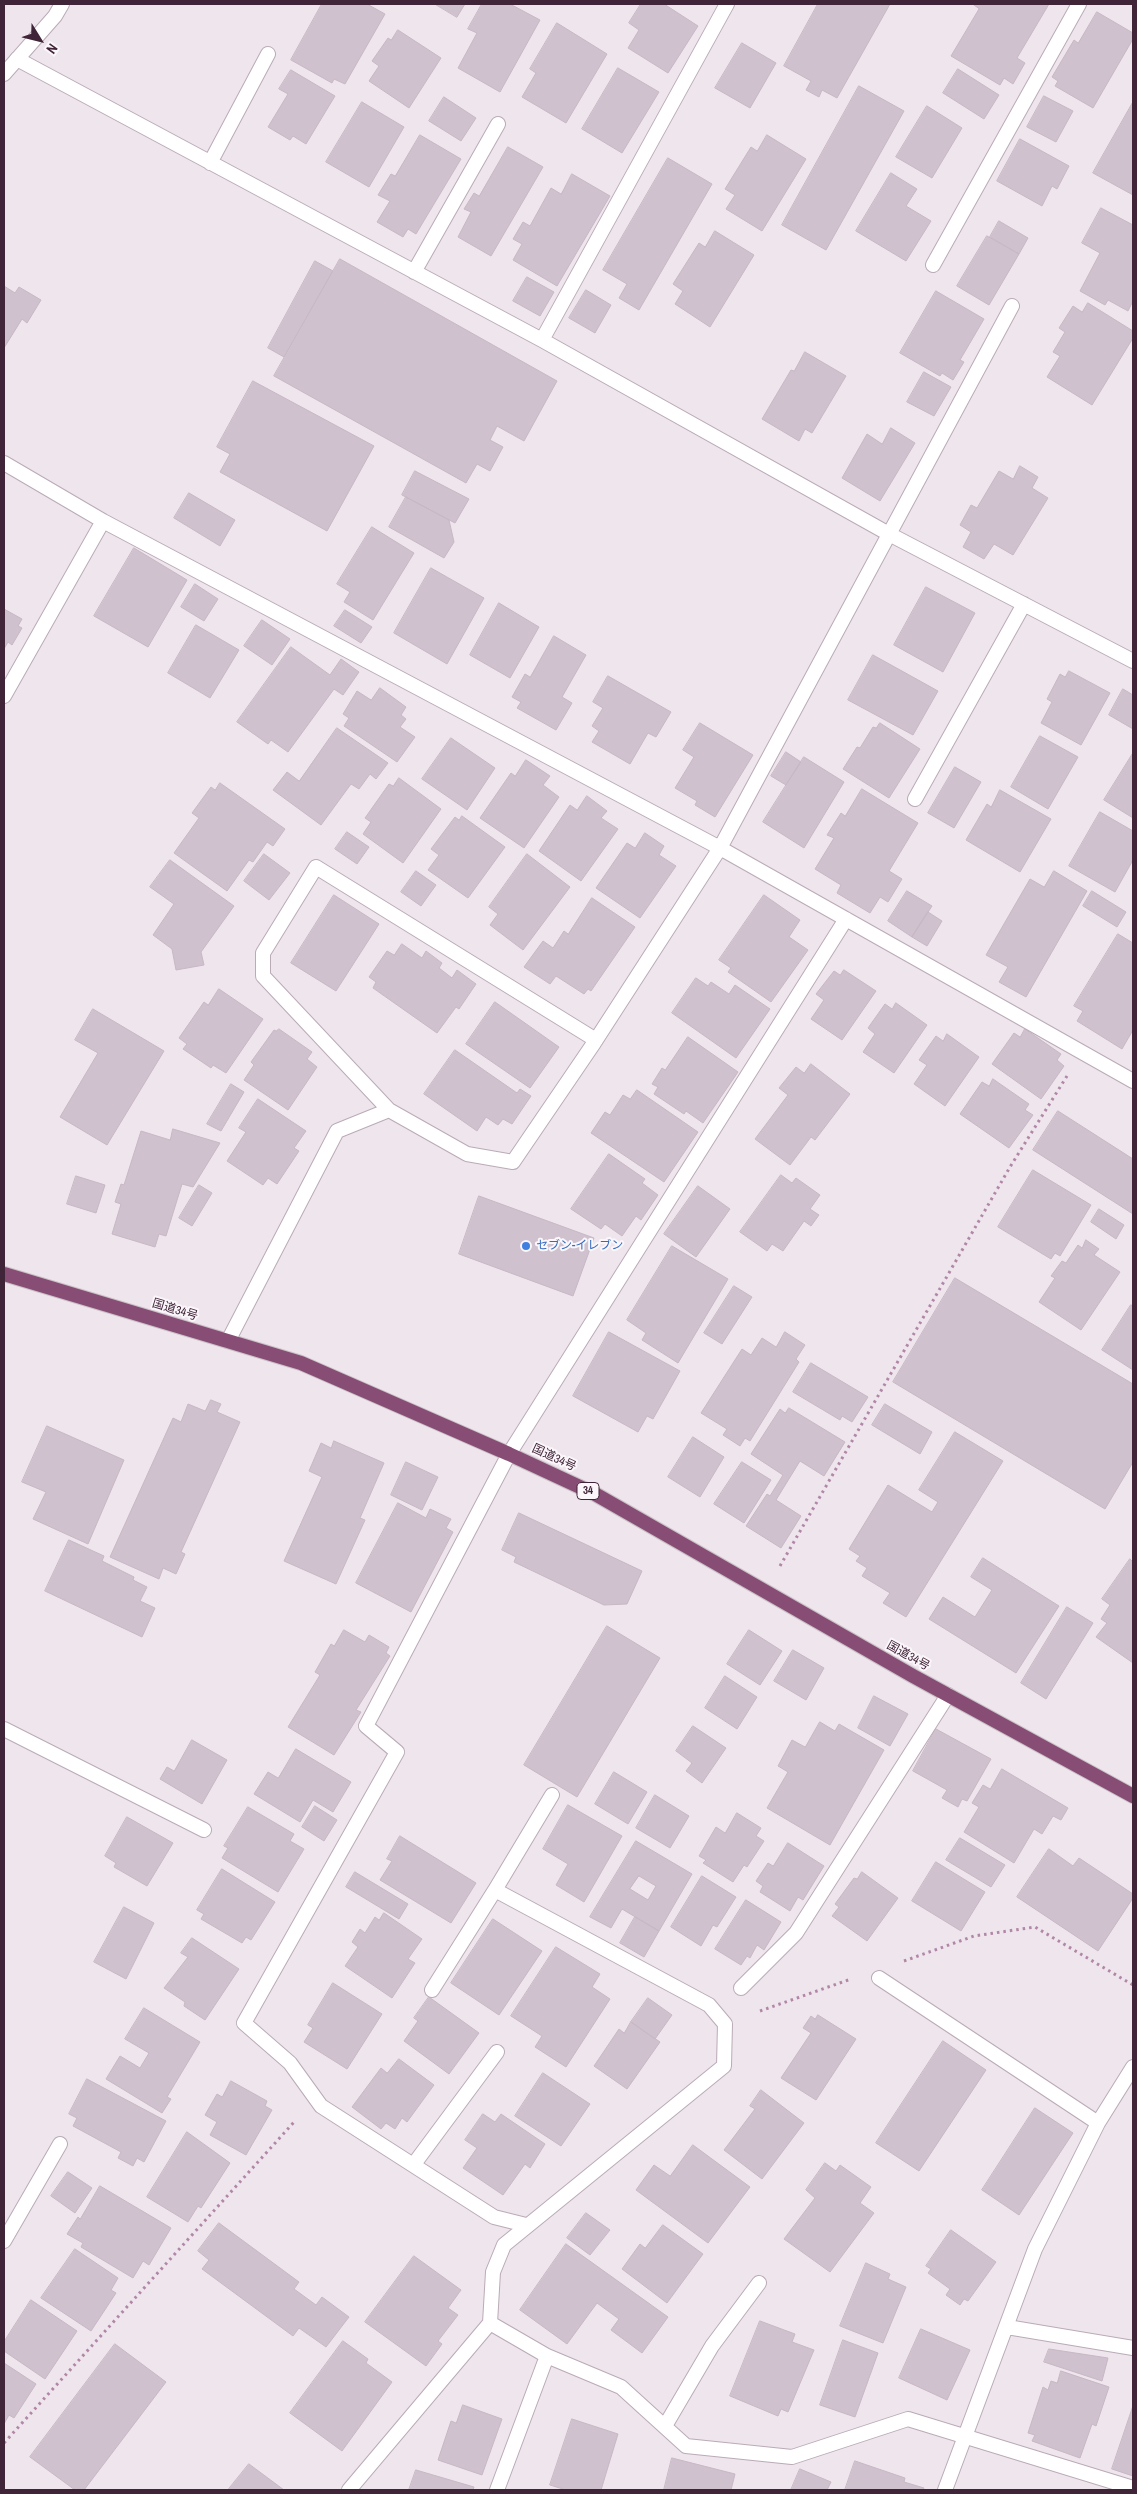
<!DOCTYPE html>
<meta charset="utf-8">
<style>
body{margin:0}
#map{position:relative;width:1137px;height:2494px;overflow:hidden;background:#eee5ed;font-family:"Archivo Narrow",sans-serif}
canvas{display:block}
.frame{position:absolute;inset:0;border:5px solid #402438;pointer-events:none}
.north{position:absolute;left:15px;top:15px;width:50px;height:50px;-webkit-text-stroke:4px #faf6fa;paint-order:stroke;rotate:126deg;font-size:14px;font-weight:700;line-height:20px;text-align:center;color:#402438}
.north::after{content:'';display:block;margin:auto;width:18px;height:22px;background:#402438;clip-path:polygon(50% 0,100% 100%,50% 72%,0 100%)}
</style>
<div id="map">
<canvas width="1137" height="2494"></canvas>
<div class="frame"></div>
<div class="north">N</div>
</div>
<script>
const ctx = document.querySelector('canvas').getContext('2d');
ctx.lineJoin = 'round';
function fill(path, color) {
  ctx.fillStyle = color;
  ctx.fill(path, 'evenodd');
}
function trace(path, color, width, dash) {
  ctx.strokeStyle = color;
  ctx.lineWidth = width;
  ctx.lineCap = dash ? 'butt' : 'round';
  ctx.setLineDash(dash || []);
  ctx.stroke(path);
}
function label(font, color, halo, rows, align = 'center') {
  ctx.font = font + ' "Archivo Narrow","Noto Sans JP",sans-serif';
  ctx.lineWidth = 4;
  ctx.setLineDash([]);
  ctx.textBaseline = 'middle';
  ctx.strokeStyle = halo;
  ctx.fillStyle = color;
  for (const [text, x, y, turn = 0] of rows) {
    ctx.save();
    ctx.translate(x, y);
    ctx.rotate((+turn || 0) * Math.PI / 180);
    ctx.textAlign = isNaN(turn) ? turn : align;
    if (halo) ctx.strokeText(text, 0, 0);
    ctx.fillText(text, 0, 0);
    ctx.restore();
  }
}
const building = new Path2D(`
 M322,4H367L385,14L345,84L334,79L332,83L291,60Z
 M435,4H465L457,17Z
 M482,4H510L540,20L500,92L458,68L477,33L468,29Z
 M641,4H664L698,26L668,73L628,48L639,30L629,23Z
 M818,4H890L837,98L822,90L819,97L806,90L811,81L784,66Z
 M973,4H1049L1017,58L1025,63L1013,84L1004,78L1000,85L951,56L979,9Z
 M1097,12L1133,33V39L1093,108L1055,86L1058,81L1052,77L1074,40L1078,43Z
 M557,23L607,54L566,123L522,97L536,73L530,69Z
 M398,30L441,58L409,108L369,81L379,66L372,61L388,38L391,40Z
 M742,43L776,63L750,108L715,88Z
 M618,68L659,92L622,153L582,129Z
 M958,69L999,95L984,119L943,93Z
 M291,70L335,96L306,144L293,136L290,140L268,127L288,94L279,89Z
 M859,86L904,111L826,250L782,225Z
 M1044,96L1073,111L1056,142L1027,127Z
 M444,97L476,118L461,141L429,121Z
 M362,102L404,127L369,187L326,162Z
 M1133,102V195L1093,173Z
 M927,106L962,128L932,178L896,157Z
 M420,135L461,159L416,234L408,229L403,237L377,222L390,201L378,195L391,174L395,176Z
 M767,135L806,159L762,231L726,209L735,195L725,189L751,147L757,151Z
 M1020,139L1069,166L1057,189L1052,186L1042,206L997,181Z
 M508,147L543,167L491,256L458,237L471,212L464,209L474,193L479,196Z
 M668,158L712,184L639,310L619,298L627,284L603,270Z
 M891,173L917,189L906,206L931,221L906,261L856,231Z
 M572,174L610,196L557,286L513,260L522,244L513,239L523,222L530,226L551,188L561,194Z
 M1101,208L1133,225V301L1128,311L1108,300L1105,305L1080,291L1100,253L1082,243Z
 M999,221L1028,238L1019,254L990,237Z
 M715,231L754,255L710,327L675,304L683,291L673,284L699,243L705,247Z
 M987,236L1019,254L989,305L957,286Z
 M340,259L557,381L524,441L497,426L490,440L503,447L490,471L477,464L466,483L274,376Z
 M315,261L333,271L284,357L268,348Z
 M527,277L554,292L540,316L513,301Z
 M4,286L15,293L19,287L41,300L27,323L22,319L4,348Z
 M586,290L611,305L595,333L569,318Z
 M936,291L984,319L960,360L964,362L953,380L942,373L940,376L900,353Z
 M1088,303L1133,331V338L1092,405L1047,377L1060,356L1053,352L1065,332L1059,328L1073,306L1082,312Z
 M805,352L846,376L812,433L805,429L799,441L762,419L791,370L794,371Z
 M924,372L951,387L934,416L907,402Z
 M253,381L374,446L327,531L220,472L230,454L217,447Z
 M891,428L915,443L880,501L842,478L867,434L882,444Z
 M1020,466L1038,477L1032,488L1048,498L1013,555L994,544L984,559L963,547L971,532L960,525L971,505L977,508L999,471L1013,479Z
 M415,471L469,499L455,523L402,495Z
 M189,493L235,520L220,546L174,518Z
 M406,497L449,520L454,542L444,558L389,527Z
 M372,527L414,553L373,620L344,602L350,592L337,584Z
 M134,548L187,580L148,647L94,616Z
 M431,568L484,598L447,664L394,633Z
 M195,584L218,599L204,621L181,607Z
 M926,587L975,613L943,672L894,645Z
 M499,603L539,627L510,678L470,655Z
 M4,609L22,619L18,626L22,628L12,645L8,642L4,649Z
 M345,610L372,627L361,643L334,626Z
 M262,620L290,639L272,665L244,646Z
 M196,625L239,650L210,698L168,673Z
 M554,636L586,655L562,697L572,703L556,730L517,708L521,702L512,697L525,674L530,677Z
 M291,647L330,675L341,659L359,672L343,695L334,689L288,752L271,740L268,744L237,722Z
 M873,655L938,691L913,735L848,700Z
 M1069,671L1110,693L1081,745L1041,723L1052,702L1047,699L1060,674L1065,677Z
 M608,676L671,712L656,737L648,733L630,764L592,742L599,731L592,726L603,708L593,702Z
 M380,688L406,707L401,715L406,719L400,727L415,737L397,762L344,726L349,718L343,714L357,691L371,700Z
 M1123,689L1133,695V729L1109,715Z
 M700,723L753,755L715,817L695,805L697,801L675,788L694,757L683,750Z
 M880,723L920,749L889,798L843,769L857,747L860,748L873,727L876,728Z
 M337,728L388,763L376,779L370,774L359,789L351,784L321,825L273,790L287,772L299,781Z
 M1040,736L1078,757L1048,809L1011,787Z
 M451,738L495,768L467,810L422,779Z
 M786,752L801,762L786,785L771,776Z
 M1133,753V818L1104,800Z
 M804,757L844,782L804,848L763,822Z
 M526,760L550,776L543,785L559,797L524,848L480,818L511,773L515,776Z
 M955,767L981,782L954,828L928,813Z
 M399,778L441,809L403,863L363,834L371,822L365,818L389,784L393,786Z
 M220,783L285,829L273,846L267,842L253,862L249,860L227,891L174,853L199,818L192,813L211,787L215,790Z
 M862,789L918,823L889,871L902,879L888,902L880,897L870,913L837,893L841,885L815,869L834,838L827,835L841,813L845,816Z
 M1000,790L1051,819L1020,872L966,840L987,804L991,807Z
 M587,796L607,811L601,818L618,829L581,881L539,851L570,805L577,810Z
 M1100,812L1133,831V860L1115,892L1069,866Z
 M462,816L505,847L468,898L428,870L439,855L431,849L455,817L459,820Z
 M347,832L369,847L357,864L335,849Z
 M645,833L664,846L659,855L676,866L640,918L596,888L627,843L635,848Z
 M264,854L290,873L269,900L244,881Z
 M527,854L570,887L523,950L490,925L498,914L489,907Z
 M170,860L234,906L201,952L204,965L176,970L172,949L153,935L174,904L150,887Z
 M416,871L436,885L421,906L401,892Z
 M1054,871L1087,891L1026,997L999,982L1008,967L986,955L1030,879L1044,887Z
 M907,891L932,906L912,937L888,921Z
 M1092,891L1126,912L1117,927L1083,906Z
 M334,895L379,924L336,991L291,963Z
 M764,895L800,920L789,937L808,950L771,1002L728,972L731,968L719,960Z
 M592,898L635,927L591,991L588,989L584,994L556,976L550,984L524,967L543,941L553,948L564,931L568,934Z
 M928,912L942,921L927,946L912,937Z
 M1118,934L1133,943V1030L1122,1049L1077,1021L1083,1011L1074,1006Z
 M402,944L422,958L426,951L442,963L439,968L452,978L457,970L476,984L459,1009L456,1007L437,1033L373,988L376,982L369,977L387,951L394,955Z
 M844,970L876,991L842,1040L811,1019L824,1000L816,994L834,971L840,975Z
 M696,978L708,986L711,982L729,994L735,985L770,1009L736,1058L672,1013Z
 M219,989L263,1019L226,1073L213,1065L211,1068L183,1049L187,1044L179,1038L204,1002L208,1005Z
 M495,1002L559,1047L530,1088L466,1044Z
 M896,1003L927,1025L894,1073L863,1052L875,1034L868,1028L885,1004L892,1009Z
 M93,1009L164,1051L107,1145L60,1117L98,1053L75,1040Z
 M279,1029L312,1052L307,1059L317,1067L288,1110L244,1080L254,1065L251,1062L274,1030L276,1031Z
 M1025,1029L1061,1054L1057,1060L1064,1066L1041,1099L992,1064L1014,1033L1020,1037Z
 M947,1034L979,1057L945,1106L914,1084L927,1065L919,1060L936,1036L943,1041Z
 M688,1037L738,1072L703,1123L686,1111L684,1114L654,1094L658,1087L652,1084L662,1068L665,1070Z
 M455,1050L517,1093L520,1089L531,1096L512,1124L503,1119L498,1125L486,1117L477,1131L424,1094Z
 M811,1064L850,1094L815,1140L811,1137L790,1165L755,1139L788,1095L779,1088L796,1067L804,1073Z
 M993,1079L1029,1104L1025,1110L1033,1115L1009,1148L960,1114L982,1082L989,1086Z
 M231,1084L244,1092L221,1131L207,1124Z
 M637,1090L698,1132L664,1182L591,1133L605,1112L610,1115L623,1095L630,1099Z
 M258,1099L306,1131L294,1148L299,1151L277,1184L268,1178L263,1185L227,1161L246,1132L239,1128Z
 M1058,1111L1133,1159V1214L1033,1150Z
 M173,1129L220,1143L193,1187L182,1184L166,1236L159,1234L155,1247L112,1234L121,1204L115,1202L121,1184L124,1185L141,1131L170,1140Z
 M609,1154L645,1179L642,1183L658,1195L641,1220L636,1216L622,1236L605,1224L601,1229L571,1209Z
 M1033,1170L1091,1205L1060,1256L1055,1253L1051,1259L998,1227Z
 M781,1175L792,1183L796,1178L820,1195L810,1209L819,1215L811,1226L804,1221L783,1251L772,1244L767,1251L740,1232Z
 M76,1176L105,1185L96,1213L67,1204Z
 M199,1185L212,1193L192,1226L179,1218Z
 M698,1186L730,1209L696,1257L664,1234Z
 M479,1196L594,1238L573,1296L459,1254Z
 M1099,1209L1124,1225L1116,1239L1091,1222Z
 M1086,1240L1099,1249L1094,1255L1120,1272L1081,1330L1039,1302L1055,1278L1051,1276L1062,1261L1066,1263L1078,1245L1082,1248Z
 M672,1246L728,1279L678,1363L642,1340L646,1333L627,1320Z
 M955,1278L1133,1384V1462L1105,1509L893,1382Z
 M734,1286L752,1297L722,1344L704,1333Z
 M1131,1305L1133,1306V1370L1102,1350Z
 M609,1332L680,1371L653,1419L647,1416L638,1432L573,1396Z
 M785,1332L805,1345L796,1359L799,1362L750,1441L745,1438L740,1446L723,1435L727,1429L701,1413L742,1349L751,1355L762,1338L776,1347Z
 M811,1363L868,1397L852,1422L842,1416L840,1420L793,1392Z
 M211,1400L221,1404L217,1412L240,1422L181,1552L185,1554L176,1574L163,1568L159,1579L110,1557L173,1418L181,1422L188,1404L205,1411Z
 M885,1404L932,1432L920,1454L872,1425Z
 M789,1408L845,1442L824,1476L800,1461L776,1500L801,1516L781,1548L746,1526L767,1494L770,1496L783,1475L751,1454L780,1409L785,1413Z
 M47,1426L124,1460L88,1544L33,1519L46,1492L22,1482Z
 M955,1432L1003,1461L906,1617L883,1603L890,1593L862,1576L867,1568L856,1561L860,1556L849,1549L888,1485L932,1512L938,1502L919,1490Z
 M693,1437L724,1457L700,1497L668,1477Z
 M334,1441L384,1463L360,1518L365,1520L336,1584L284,1561L322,1477L309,1471L321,1443L331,1448Z
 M406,1462L438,1477L422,1510L391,1495Z
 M742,1462L771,1480L744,1523L714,1504Z
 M398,1503L426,1518L430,1509L451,1519L446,1528L453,1532L411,1612L356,1583Z
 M519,1513L642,1571L627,1604L604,1605L514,1562L516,1557L502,1550Z
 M69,1540L104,1556L102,1561L134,1577L133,1580L147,1587L140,1601L155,1608L142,1637L45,1591Z
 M983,1558L1059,1606L1016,1673L929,1619L943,1597L975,1617L992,1590L971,1577Z
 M1130,1559L1133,1562V1663L1096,1637L1107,1623L1101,1619L1110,1605L1102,1599Z
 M1067,1607L1093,1623L1046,1699L1021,1683Z
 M607,1626L660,1658L577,1797L524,1765Z
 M344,1630L365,1642L369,1635L389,1647L386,1653L390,1656L356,1710L361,1712L334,1755L288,1727L320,1675L315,1672L331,1644L334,1646Z
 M749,1630L782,1651L760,1685L727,1664Z
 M793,1650L824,1668L806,1700L774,1681Z
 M725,1676L757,1697L737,1729L705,1708Z
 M874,1696L908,1714L890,1746L858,1728Z
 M820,1722L835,1731L839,1724L884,1750L830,1845L767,1808L788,1772L778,1766L792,1740L805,1747Z
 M693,1726L726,1748L702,1783L686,1771L692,1763L676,1751Z
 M936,1729L991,1759L967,1801L962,1799L958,1807L942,1798L947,1790L913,1771Z
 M192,1740L227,1760L202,1804L160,1779L167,1767L174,1771Z
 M296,1749L351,1782L333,1812L313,1800L300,1822L254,1794L268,1772L278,1778Z
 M1002,1769L1068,1808L1061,1820L1053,1816L1042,1834L1034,1829L1014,1863L964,1832L979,1807L972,1803L983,1785L990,1789Z
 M614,1772L647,1792L628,1824L595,1804Z
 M655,1795L689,1816L670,1848L636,1828Z
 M568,1805L622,1836L584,1902L556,1885L568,1864L543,1849Z
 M315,1806L337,1820L324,1841L302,1827Z
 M248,1807L294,1834L290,1841L304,1849L278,1892L222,1858L228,1848L224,1846Z
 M737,1813L761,1828L756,1836L764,1841L747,1867L744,1865L733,1882L703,1863L706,1860L699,1856L716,1827L725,1833Z
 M127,1817L173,1843L147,1886L114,1867L116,1863L105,1856Z
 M400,1836L476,1883L451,1923L380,1880L392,1861L387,1859Z
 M960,1838L1005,1865L991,1887L946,1860Z
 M636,1841L692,1874L659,1931L622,1909L611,1928L590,1917ZM639,1876L656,1886L648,1900L630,1889Z
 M788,1843L824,1866L803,1900L798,1897L790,1911L760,1892L763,1886L756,1881L768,1863L773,1866Z
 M1049,1849L1073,1866L1079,1858L1133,1894V1898L1098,1951L1017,1897Z
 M936,1862L985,1892L961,1931L912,1901Z
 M222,1869L275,1902L251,1940L246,1937L242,1943L201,1919L204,1914L197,1910Z
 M355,1872L408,1904L399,1919L346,1887Z
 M862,1872L898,1898L867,1941L832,1916L839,1907L835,1904L854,1878L857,1879Z
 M702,1876L736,1897L717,1927L713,1925L701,1946L671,1927Z
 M746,1900L781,1922L764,1950L757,1945L750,1958L747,1956L741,1965L715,1949Z
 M124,1907L154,1923L126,1979L94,1962Z
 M384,1913L422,1939L408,1959L415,1963L392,1998L345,1966L358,1947L352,1942L360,1929L365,1933L375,1917L379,1920Z
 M635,1917L659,1931L644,1957L620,1943Z
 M493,1919L542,1951L499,2015L451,1983Z
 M192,1938L239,1969L205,2020L184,2006L185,2002L164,1988L188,1957L181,1953Z
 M556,1947L600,1974L592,1987L610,1999L566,2067L535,2047L542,2036L511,2016Z
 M333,1983L382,2014L347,2069L304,2042L313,2028L308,2025Z
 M429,1997L479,2033L449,2074L404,2041L418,2021L414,2018Z
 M648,1998L672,2015L655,2039L631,2022Z
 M144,2008L200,2042L167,2097L171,2099L162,2113L106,2079L120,2056L140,2068L149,2053L125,2039Z
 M818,2015L856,2039L816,2100L781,2078L811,2033L803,2028L811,2016L815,2019Z
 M631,2022L660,2042L627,2089L594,2066L619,2029L624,2033Z
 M943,2041L986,2070L919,2171L876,2143Z
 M399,2059L434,2085L407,2122L402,2118L395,2129L386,2123L381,2129L352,2107L381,2068L387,2073Z
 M543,2073L590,2104L561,2146L515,2116Z
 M87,2079L166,2121L144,2162L137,2158L133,2166L118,2158L121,2152L73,2126L77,2118L69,2114Z
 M231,2081L267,2101L265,2106L272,2110L246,2155L210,2135L217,2122L205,2115L217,2094L222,2097Z
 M761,2090L804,2123L762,2179L724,2150L755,2109L750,2106Z
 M1035,2108L1073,2133L1019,2215L982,2190Z
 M483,2114L495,2122L501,2114L545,2144L530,2168L525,2164L503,2195L463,2168L477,2148L465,2140Z
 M187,2132L230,2163L201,2208L198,2206L188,2222L147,2197Z
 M693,2145L750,2187L708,2243L636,2190L654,2165L670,2176Z
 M825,2163L836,2171L840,2165L871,2187L860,2203L874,2213L830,2272L784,2239L815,2198L806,2190Z
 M68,2172L92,2188L75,2213L51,2196Z
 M100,2186L171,2228L149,2265L143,2261L133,2278L81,2247L83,2243L67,2234L78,2217L80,2219Z
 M586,2213L610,2230L590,2255L567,2238Z
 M219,2223L299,2282L294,2289L316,2305L322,2297L349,2317L326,2347L299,2328L293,2336L202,2269L209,2260L198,2251Z
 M663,2225L703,2254L667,2303L622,2269L640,2244L645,2248Z
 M951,2230L996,2262L968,2301L964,2299L960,2305L946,2295L950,2289L928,2273L931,2269L926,2266Z
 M566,2244L668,2317L642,2353L611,2330L619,2319L597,2303L567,2344L520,2310Z
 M75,2249L118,2278L111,2290L116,2293L91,2331L41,2298Z
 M414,2256L461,2290L448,2308L458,2315L438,2341L442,2344L426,2366L365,2322Z
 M866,2263L890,2274L888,2279L906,2287L883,2343L840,2326Z
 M31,2300L77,2331L45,2379L4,2351V2342Z
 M760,2321L795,2334L792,2342L814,2350L788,2412L781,2409L778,2416L730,2396Z
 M921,2329L970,2350L947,2400L899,2378Z
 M843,2340L878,2353L855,2417L820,2405Z
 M343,2341L368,2359L366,2363L392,2382L342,2451L290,2413Z
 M115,2344L166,2382L84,2490H75L30,2457Z
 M1049,2349L1108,2358L1102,2381L1044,2362Z
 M4,2363L36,2384L14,2418L9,2415L4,2424Z
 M1061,2371L1109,2387L1096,2426L1092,2424L1080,2458L1032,2441L1035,2435L1028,2433L1043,2387L1048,2390L1051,2381L1057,2383Z
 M463,2405L502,2419L482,2475L438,2460L451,2421L456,2423Z
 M1133,2406V2476L1112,2469Z
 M572,2419L618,2434L601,2490H566L550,2485Z
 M672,2458L735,2474L731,2490H664Z
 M855,2461L905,2478L904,2482L924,2488L923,2490H845Z
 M249,2464L284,2490H228Z
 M800,2469L831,2482L827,2490H791Z
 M416,2470L474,2487L473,2490H409Z`);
const path = new Path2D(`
 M780,1566L1010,1167L1067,1076
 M904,1961L974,1936L1035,1927L1133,1985
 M760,2011L851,1979
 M4,2443L295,2121`);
const minor = new Path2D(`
 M17,59L542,340L889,534L1133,661
 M210,163L268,54
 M933,265L1079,4
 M414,272L498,124
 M542,340L727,4
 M4,463L103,521L720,848L1133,1081
 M4,696L103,521
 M915,799L1024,604
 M389,1110L263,976V953L316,867L596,1040
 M228,1341L337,1131L389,1110L467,1154L513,1162L594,1043L720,848L1012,306
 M4,1729L204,1830
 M879,1978L1098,2123
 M741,1988L796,1933L948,1695
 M432,1990L495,1890
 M414,2164L497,2052
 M526,2225L494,2217L321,2106L290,2063L244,2023L397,1752L366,1726L509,1454L846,919
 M4,2241L60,2144
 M490,2323L547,2356L621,2387L686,2446L792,2457L908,2419L1133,2488
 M1007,2327L1133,2348
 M665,2426L712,2346L759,2283
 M349,2490L490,2323L493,2272L504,2245L724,2066L725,2024L709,2005L495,1890L552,1795
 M497,2490L547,2356
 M945,2490L1035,2249L1098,2123L1133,2067`);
const tertiary = new Path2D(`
 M4,74L55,16L62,4`);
const trunk = new Path2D(`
 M4,1274L301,1363L509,1454L595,1494L913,1676L1133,1796`);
const markers = [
 [526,1246,5,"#3f7fe0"]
];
const shields = [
 [588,1491,22]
];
const shieldNames = [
 ["34",588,1491]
];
const shopNames = [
 ["セブン-イレブン",536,1246]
];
const streetNames = [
 ["国道34号",175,1310,17],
 ["国道34号",554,1458,25],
 ["国道34号",908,1656,29]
];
fill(building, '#cfc1cd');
trace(building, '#c8b7c5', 1);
trace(minor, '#baabb7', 16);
trace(tertiary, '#baabb7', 16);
trace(trunk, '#cac2c7', 16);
trace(path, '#b186a6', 3, [2.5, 4]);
trace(minor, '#fff', 14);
trace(tertiary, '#fff', 14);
trace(trunk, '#884d74', 14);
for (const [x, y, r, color] of markers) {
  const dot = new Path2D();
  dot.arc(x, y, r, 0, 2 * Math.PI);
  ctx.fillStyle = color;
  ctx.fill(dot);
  trace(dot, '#faf6fa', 2);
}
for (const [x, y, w] of shields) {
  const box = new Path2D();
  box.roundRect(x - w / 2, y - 8.5, w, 17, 4);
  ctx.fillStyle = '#faf6fa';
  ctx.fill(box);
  trace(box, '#402438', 1);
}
label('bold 11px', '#402438', null, shieldNames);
label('12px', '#366cbe', '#faf6fa', shopNames, 'left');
label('12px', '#402438', '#faf6fa', streetNames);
</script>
